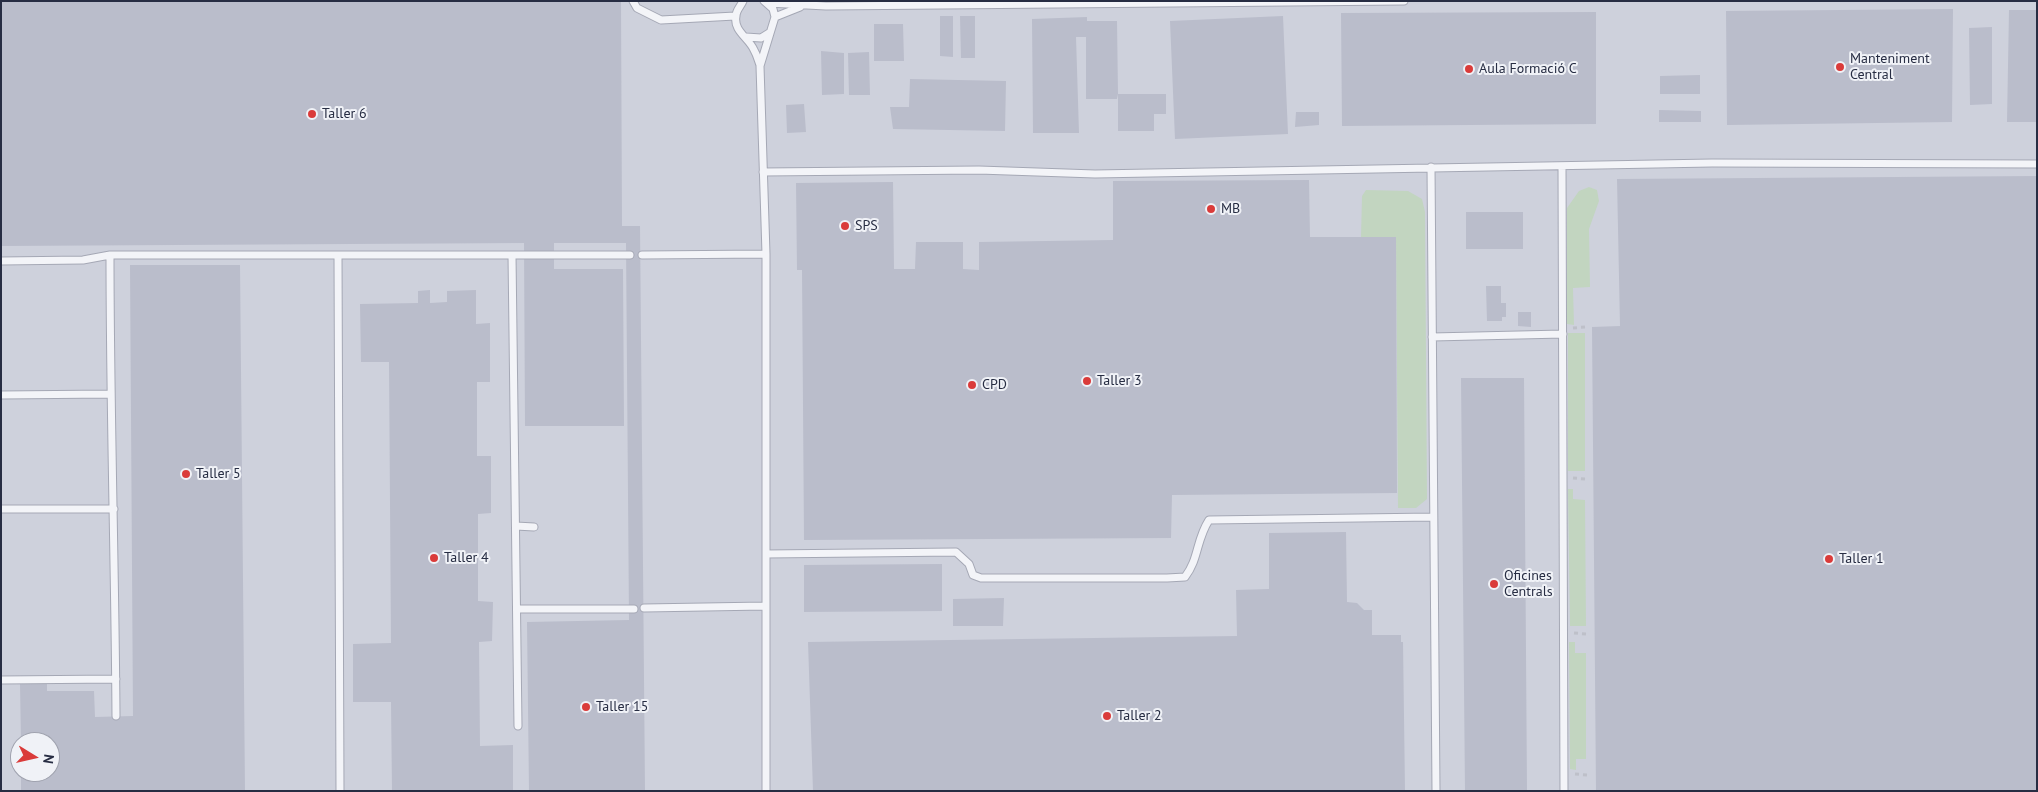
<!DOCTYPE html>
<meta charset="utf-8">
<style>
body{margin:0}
#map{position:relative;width:2038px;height:792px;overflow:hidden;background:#e0e2ea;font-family:"PT Sans",sans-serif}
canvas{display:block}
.frame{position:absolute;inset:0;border:2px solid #272d43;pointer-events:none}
.north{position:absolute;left:10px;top:732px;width:50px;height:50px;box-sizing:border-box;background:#f0f2f7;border:1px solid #a0a3af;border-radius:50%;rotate:99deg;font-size:14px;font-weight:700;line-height:20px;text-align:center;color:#272d43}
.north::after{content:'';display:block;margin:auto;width:18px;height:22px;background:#da3b3a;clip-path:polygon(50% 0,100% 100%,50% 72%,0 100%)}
</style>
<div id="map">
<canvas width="2038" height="792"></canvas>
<div class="frame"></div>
<div class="north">N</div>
</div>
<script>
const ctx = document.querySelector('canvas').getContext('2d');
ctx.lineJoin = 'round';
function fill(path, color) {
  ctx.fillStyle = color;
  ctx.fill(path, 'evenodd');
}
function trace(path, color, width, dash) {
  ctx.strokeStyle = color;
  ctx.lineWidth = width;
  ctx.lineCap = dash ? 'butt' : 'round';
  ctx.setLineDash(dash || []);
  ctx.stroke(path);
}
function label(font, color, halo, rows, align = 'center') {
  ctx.font = font + ' "PT Sans",sans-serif';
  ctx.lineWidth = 4;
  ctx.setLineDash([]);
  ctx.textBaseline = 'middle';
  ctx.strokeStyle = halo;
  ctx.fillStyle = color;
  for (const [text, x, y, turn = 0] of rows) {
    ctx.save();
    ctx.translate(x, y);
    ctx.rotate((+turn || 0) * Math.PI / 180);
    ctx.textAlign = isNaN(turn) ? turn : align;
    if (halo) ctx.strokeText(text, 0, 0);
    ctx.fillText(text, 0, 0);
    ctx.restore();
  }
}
const built = new Path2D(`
 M1,1H2037V791H1ZM20,742H50V772H20Z`);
const green = new Path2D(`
 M1589,187L1597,190L1599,201L1589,229L1590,287L1573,288L1574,325L1567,324V208L1579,191Z
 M1366,190L1408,191L1422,199L1425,212L1427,499L1416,508H1398L1396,237H1361L1362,196Z
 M1568,333H1585V471H1568Z
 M1568,489H1573V499L1585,500L1586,626H1570Z
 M1569,642H1575V653H1586V759H1576V770L1570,769Z`);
const building = new Path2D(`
 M1,1H621L622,226H640L645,791H529L527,622L629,620L626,243H554V269H623L624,426H525L524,243L1,246Z
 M1953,9L1952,122L1727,125L1726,11Z
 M2009,10H2037V122H2007Z
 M1596,12V124L1342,126L1341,13Z
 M940,16H953V57L940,56Z
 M960,16H975V58H961Z
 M1283,16L1288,134L1175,139L1170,21Z
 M1087,17V21H1117L1118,94L1117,99H1086V37H1076L1079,133H1033L1032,19Z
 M874,24H903L904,61H874Z
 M1992,27V104L1970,105L1969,28Z
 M821,51L844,53V94L822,95Z
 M869,52L870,95H849L848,53Z
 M1700,75V94H1660V76Z
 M910,79L1006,81L1005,131L893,129L890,107H909Z
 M1118,94H1166V114H1154V131H1118Z
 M804,104L806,132L787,133L786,105Z
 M1659,110L1701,111V122H1659Z
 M1296,112H1319V125L1295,127Z
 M2037,176V791H1596L1592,327L1620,326L1617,179Z
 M1309,180L1310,237H1396L1397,493L1172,495L1171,538L804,540L802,270H797L796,183L893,182L894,269H915L916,242H963V269L979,270V242L1113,240V181Z
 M1466,212H1523V249H1466Z
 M130,265H240L245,791H21V772H50V742H21L20,684L47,683V691H94L95,717L133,716Z
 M1486,286H1501V303H1506V317H1502V321H1487Z
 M430,290V303L447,302V291L476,290V324L490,323V382H477V456H491V513L478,514V601L493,602L492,641L479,642L480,746L513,745V791H392L391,702H353V644L391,643L389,362H361L360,304L418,303V291Z
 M1518,312H1531V327L1518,326Z
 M1461,378H1524L1527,791H1465Z
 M1346,532L1347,602L1357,603L1364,610H1372V635H1401V642H1403L1405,791H813L808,642L1237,636L1236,590L1269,589V533Z
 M942,564V611L804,612V565Z
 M1004,598L1003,626H953V599Z`);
const path = new Path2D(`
 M1573,328L1585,327
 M1573,478L1585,479
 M1574,633L1586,634
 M1575,774L1587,775`);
const lane = new Path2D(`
 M633,1L637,8L661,20L735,16
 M743,1C741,6 736,10 736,16C733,31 749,38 754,50C757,55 758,60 760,65
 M764,1L773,9L775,17L760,66L766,254V791
 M768,3L826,6L1404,1
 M775,17L800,7
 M746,37L761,38L769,33
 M1562,166L1564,791
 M1431,167L1436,791
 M763,172L979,170L1095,174L1712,163L2037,164
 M338,255L340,791
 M512,255L518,726
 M642,255L766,254
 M1,261L83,260L110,255
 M1432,337L1563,334
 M1,395L110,394
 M1,509H114
 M516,526L534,527
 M766,554L956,552L969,564L973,575L981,578H1167L1185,577C1199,559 1196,540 1209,520L1433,517
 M644,608L765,606
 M517,609H634
 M1,680L116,679
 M116,716C115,562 110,408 110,255H630`);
const markers = [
 [1840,67,5,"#da3b3a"],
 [1469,69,5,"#da3b3a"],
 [312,114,5,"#da3b3a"],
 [1211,209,5,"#da3b3a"],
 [845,226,5,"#da3b3a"],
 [1087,381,5,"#da3b3a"],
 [972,385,5,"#da3b3a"],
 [186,474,5,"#da3b3a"],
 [434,558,5,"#da3b3a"],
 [1829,559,5,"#da3b3a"],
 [1494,584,5,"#da3b3a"],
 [586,707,5,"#da3b3a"],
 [1107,716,5,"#da3b3a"]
];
const poiNames = [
 ["Manteniment",1850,59],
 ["Central",1850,75],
 ["Aula Formació C",1479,69],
 ["Taller 6",322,114],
 ["MB",1221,209],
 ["SPS",855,226],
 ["Taller 3",1097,381],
 ["CPD",982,385],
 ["Taller 5",196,474],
 ["Taller 4",444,558],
 ["Taller 1",1839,559],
 ["Oficines",1504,576],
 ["Centrals",1504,592],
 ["Taller 15",596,707],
 ["Taller 2",1117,716]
];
fill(built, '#ced1dc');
fill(green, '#c2d5c0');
fill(building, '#babdcb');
trace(lane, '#a5a8b5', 9);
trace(path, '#bec0c9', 3, [4, 4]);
trace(lane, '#f3f4f8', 7);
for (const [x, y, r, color] of markers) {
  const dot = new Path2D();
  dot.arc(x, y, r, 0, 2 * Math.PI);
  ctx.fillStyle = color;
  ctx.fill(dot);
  trace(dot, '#f0f2f7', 2);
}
label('14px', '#272d43', '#f0f2f7', poiNames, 'left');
</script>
